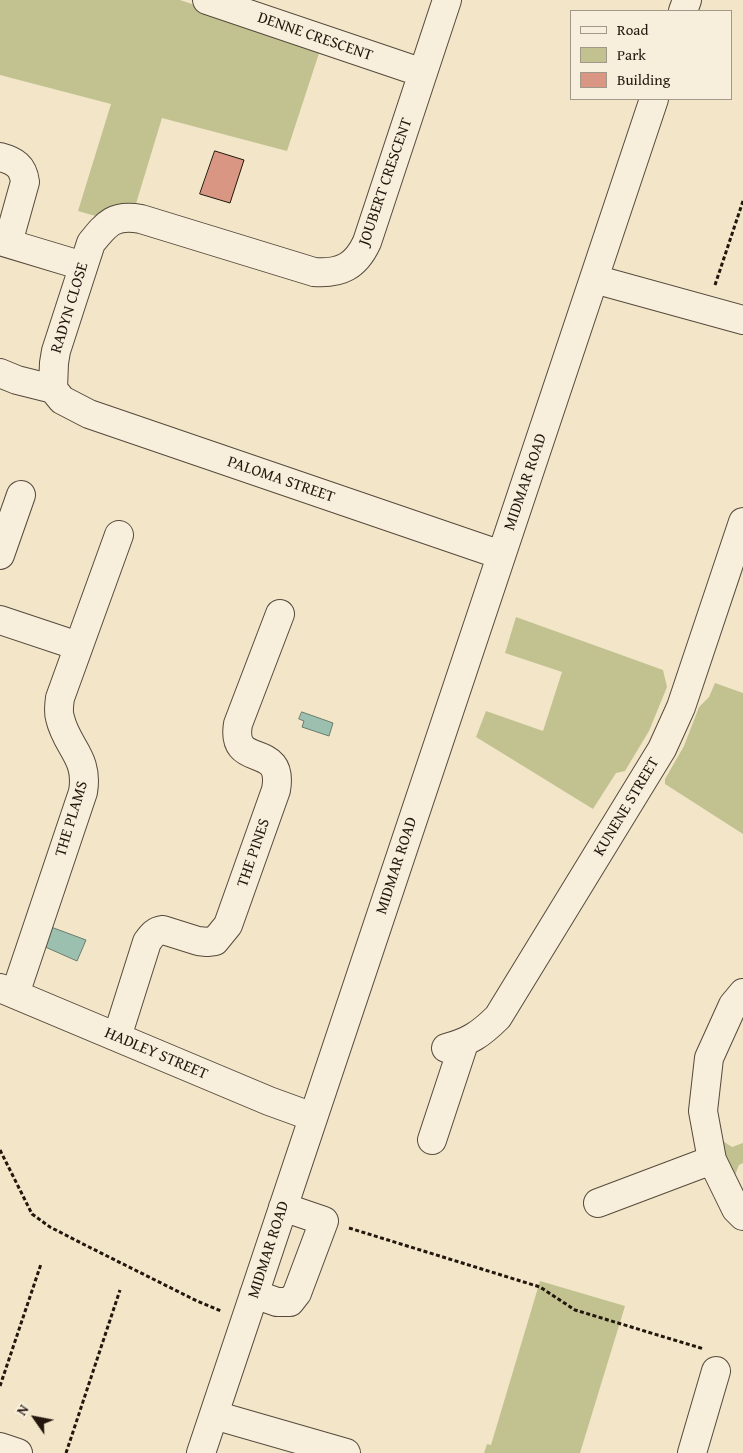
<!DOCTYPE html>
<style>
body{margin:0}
#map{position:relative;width:743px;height:1453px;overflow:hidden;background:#f2e5c8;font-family:"Gentium Book Plus",serif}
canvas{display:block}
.legend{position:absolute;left:570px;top:10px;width:162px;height:90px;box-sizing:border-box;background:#f7eedb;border:1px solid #a29889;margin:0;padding:6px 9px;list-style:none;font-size:15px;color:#22160d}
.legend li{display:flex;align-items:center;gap:10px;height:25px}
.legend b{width:25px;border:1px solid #a29889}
.north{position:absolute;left:10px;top:1393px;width:50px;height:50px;-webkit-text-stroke:4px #f7eedb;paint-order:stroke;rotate:303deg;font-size:14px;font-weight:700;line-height:20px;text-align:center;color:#22160d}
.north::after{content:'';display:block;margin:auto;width:18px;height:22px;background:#22160d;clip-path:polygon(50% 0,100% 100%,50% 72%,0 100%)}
</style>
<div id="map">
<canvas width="743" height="1453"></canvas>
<ul class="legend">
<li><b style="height:6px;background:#f7eedb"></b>Road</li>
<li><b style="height:14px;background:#c2c291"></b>Park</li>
<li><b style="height:14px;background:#d99683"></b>Building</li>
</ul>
<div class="north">N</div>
</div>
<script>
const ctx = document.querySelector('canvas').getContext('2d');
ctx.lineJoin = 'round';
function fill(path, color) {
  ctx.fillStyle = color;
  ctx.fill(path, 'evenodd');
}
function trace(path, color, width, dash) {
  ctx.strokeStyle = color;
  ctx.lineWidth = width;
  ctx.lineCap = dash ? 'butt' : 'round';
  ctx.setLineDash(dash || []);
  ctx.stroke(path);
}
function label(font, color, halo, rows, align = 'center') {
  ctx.font = font + ' "Gentium Book Plus",serif';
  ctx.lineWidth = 4.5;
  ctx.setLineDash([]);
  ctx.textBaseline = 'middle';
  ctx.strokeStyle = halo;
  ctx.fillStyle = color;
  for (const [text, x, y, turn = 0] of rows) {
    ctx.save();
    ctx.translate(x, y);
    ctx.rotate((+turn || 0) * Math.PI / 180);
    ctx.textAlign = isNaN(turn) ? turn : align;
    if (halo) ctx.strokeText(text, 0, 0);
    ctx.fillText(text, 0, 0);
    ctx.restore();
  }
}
const green = new Path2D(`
 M0,0H180L321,47L287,151L162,118L135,207L99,217L78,211L111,104L0,75Z
 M516,617L663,670L667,687L649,731L625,771L616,773L593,809L476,737L486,711L543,731L562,672L505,653Z
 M715,683L743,693V834L665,784V779L684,746L699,707L709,697Z
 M723,1141L732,1147L743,1143V1163L739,1165L735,1175L728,1177L717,1143Z
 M540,1281L625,1306L580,1453H484L487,1444L491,1445Z`);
const water = new Path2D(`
 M302,712L333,723L329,736L302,727L304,721L299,719Z
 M51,927L86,940L77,961L43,946Z`);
const building = new Path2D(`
 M215,151L244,160L230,203L200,194Z`);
const path = new Path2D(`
 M715,285L743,201
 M0,1150L32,1214L50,1227L85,1245L197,1301L221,1311
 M349,1228L540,1287L575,1310L704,1349
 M0,1386L41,1264
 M66,1453L120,1290`);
const minor = new Path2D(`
 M207,0L423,73
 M447,0L367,242C356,266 341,274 314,272L141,219C114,214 107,223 91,243L56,351L54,363L53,389L62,400L89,414L501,555
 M683,11L687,0
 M0,157C15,161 23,166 25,182L8,243
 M0,241L83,266
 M594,279L743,320
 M0,373L17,380L53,389
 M0,555L21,495
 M0,620L78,646
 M0,988L269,1101L313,1117
 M743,993L733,1005L709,1058L703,1111L712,1160L736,1209L743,1216
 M15,994L83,792C89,757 67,748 60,718C58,712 59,705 60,698L119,535
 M117,1037L147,942C152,935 155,931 163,930L198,941L207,942L215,941L228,925L276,790C285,740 230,771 238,724L280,614
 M446,1048C469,1042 481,1034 498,1017L662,749L681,707L743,522
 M432,1140L464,1043
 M598,1203L712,1160
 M254,1294L277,1302H290L297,1293L324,1221L283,1207
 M214,1415L346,1453
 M0,1447L18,1453
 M201,1453L654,99
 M692,1453L716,1371`);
const streetNames = [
 ["DENNE CRESCENT",315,37,19],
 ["JOUBERT CRESCENT",386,182,-71],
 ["RADYN CLOSE",70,308,-73],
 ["PALOMA STREET",281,480,19],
 ["MIDMAR ROAD",526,482,-71],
 ["KUNENE STREET",627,807,-59],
 ["THE PLAMS",72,819,-73],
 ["THE PINES",254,853,-71],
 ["MIDMAR ROAD",397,866,-72],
 ["HADLEY STREET",156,1054,23],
 ["MIDMAR ROAD",269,1250,-72]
];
fill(green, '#c2c291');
fill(water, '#9cc0af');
trace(water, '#6b7c6e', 1);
fill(building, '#d99683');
trace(building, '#22160d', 1);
trace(minor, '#564a3c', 30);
trace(path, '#22160d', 3, [4, 2.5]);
trace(minor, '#f7eedb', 28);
label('16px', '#22160d', '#f7eedb', streetNames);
</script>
